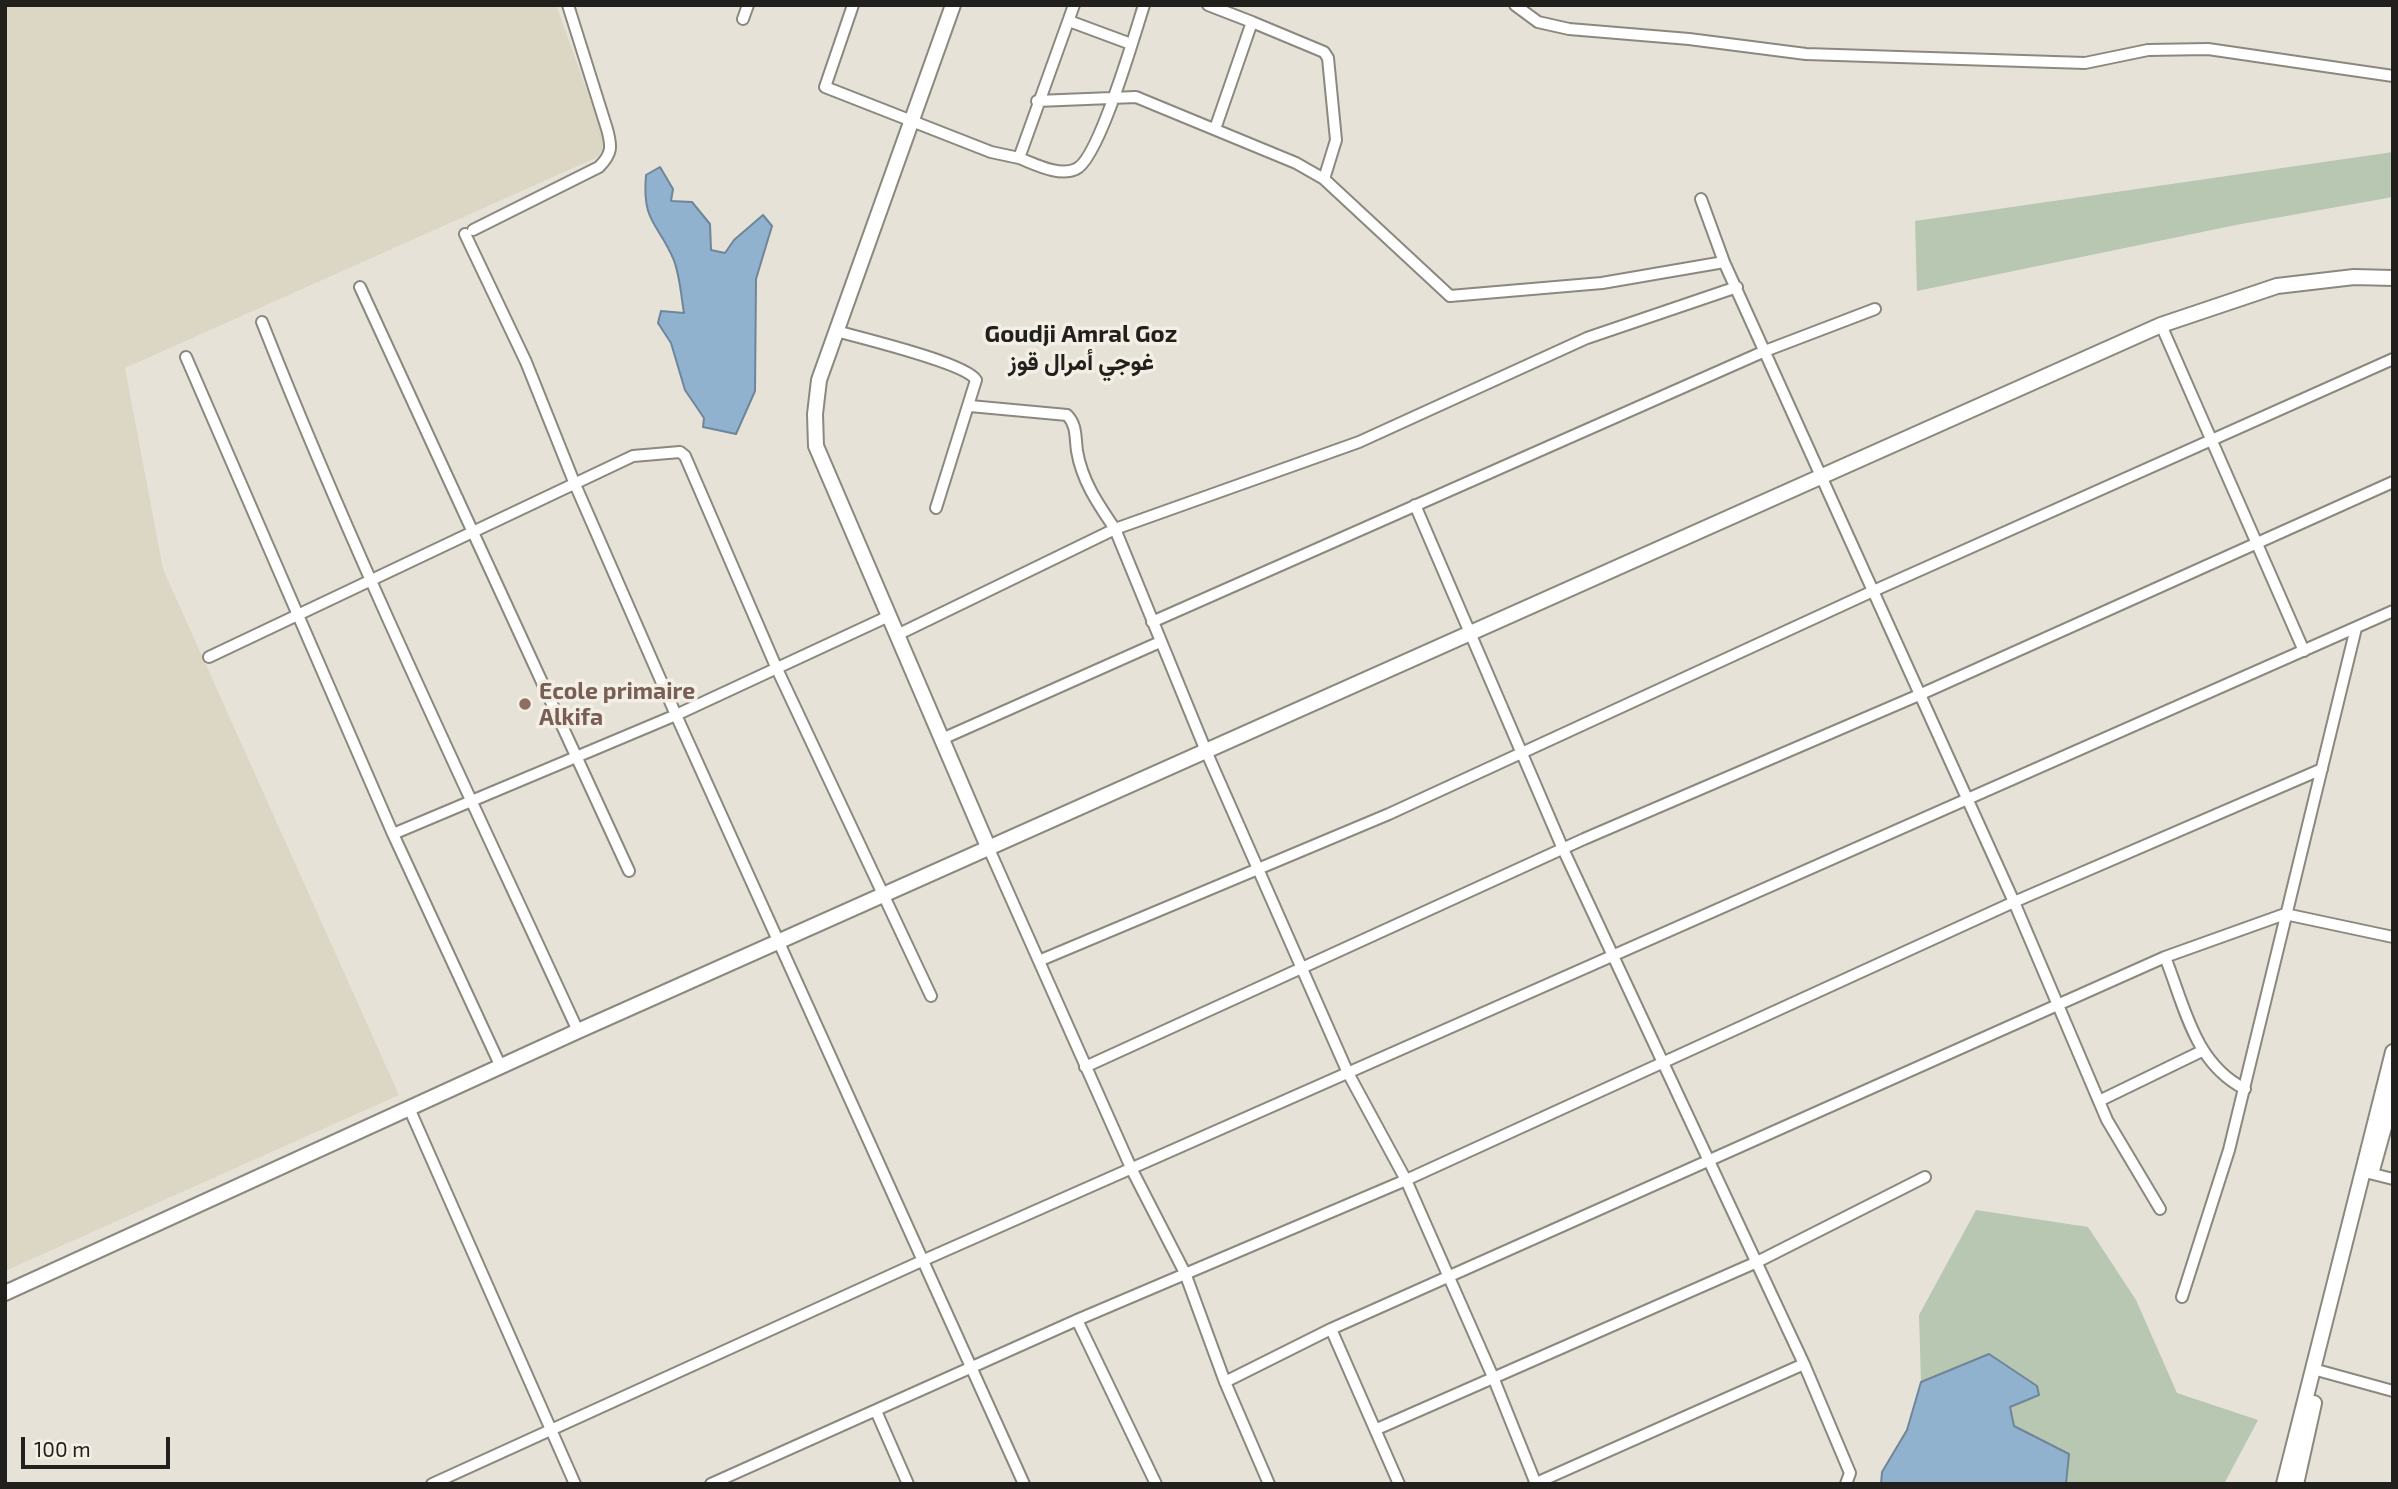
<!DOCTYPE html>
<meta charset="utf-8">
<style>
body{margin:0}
#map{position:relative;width:2398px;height:1489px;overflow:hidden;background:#e6e2d8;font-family:"Exo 2",sans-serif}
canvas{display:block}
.frame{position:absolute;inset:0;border:7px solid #21201c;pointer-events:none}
.scale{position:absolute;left:21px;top:1437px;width:149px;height:32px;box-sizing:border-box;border:4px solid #21201c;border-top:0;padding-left:9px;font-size:21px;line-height:24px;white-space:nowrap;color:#21201c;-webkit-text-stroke:5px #f3efe5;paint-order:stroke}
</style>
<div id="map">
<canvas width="2398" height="1489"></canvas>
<div class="frame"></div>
<div class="scale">100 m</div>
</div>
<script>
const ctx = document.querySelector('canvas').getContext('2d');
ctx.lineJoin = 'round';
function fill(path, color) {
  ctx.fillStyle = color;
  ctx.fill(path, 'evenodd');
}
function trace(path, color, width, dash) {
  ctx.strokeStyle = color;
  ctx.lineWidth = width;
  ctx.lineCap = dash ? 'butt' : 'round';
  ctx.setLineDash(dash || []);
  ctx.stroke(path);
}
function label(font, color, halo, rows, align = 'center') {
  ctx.font = font + ' "Exo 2",Vazirmatn,sans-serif';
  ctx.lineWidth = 7;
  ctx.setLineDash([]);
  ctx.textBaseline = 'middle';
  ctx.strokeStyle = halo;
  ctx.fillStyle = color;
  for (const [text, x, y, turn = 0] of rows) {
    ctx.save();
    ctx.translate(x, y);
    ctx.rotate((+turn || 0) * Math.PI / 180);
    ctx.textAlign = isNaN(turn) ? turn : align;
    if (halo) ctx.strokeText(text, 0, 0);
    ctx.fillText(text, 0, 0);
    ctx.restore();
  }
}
const built = new Path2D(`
 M5,5H556L609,152L125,368L163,569L399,1095L5,1271Z`);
const green = new Path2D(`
 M2393,152V197L2236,225L1917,291L1915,221Z
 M1976,1210L2088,1227L2136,1300L2177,1393L2258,1420L2224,1484H2066L2069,1454L2014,1426L2010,1407L2039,1395L1989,1354L1921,1382L1919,1315Z`);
const water = new Path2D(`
 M660,167L673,189L671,201L692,202L710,224L711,250L725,253L734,240L763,215L772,226L756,279L755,391L736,434L703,427L704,418L685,390L671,343L658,323L661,311L684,313C681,296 680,274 673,258C657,222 642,222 646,175Z
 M1989,1354L2037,1386L2039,1395L2010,1407L2014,1426L2069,1454L2066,1484H1881L1882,1472L1907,1430L1921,1382Z`);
const minor = new Path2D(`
 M853,5L825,87L991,152L1019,158L1074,5
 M1208,5L1252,22L1215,129
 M1515,5L1538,22L1569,29L1689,39L1806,54L2085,63L2148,50L2208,49L2393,76
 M743,19L748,5
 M1069,21L1131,44
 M1252,22L1324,52L1328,58L1336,140L1324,179
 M1037,101L1136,97L1296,163L1324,179L1450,296L1602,283L1724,262
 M1019,158C1035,164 1059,177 1076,169C1099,159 1135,33 1144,5
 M1701,199L1724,262L2014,902L2107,1120L2160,1209
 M473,230L599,167C612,154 612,147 607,129L568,5
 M465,234L526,362L574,482L676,715L1024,1484
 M360,287L629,871
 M262,322C357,563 470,796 578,1031
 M2161,325L2304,651
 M836,331C861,338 966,363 976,380L936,508
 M186,357L393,834L501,1067
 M970,406L1067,415C1077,425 1075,437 1077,451C1082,481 1098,504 1115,529L1206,751L1348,1073L1406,1180L1493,1377L1536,1484
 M1415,505L1563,849L1804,1364
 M1152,622L1765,351L1875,309
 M897,635L1115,529L1359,442L1587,338L1737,287
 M209,657L633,456L680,452L685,456L777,669L931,996
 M942,739L1160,642
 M393,834L676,715L889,616
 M989,849L1132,1170L1185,1273L1225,1382L1269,1484
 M2165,957C2185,1007 2194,1063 2245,1089
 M1041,960L1389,814L1871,592L2393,359
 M1085,1067L1584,839L1919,695L2393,482
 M2099,1101L2202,1051
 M409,1108L575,1484
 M2365,1172L2393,1179
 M2182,1297L2229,1150L2356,628
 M1077,1320L1156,1484
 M1331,1329L1399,1484
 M2313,1369L2393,1391
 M1225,1382L1331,1329L2165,957L2285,914L2393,937
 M876,1411L908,1484
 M1377,1429L1757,1262L1925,1177
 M432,1484L924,1260L2393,611
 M711,1484L1077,1320L1406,1180L2014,902L2322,769
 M1534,1484L1804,1364L1850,1473L1846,1484`);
const tertiary = new Path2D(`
 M953,5L819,380L815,414L816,446L989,849
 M2372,1170L2393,1095
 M5,1293L578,1031L2161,325L2277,286L2354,277L2393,278
 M2284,1484L2393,1052
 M2296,1484L2314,1403`);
const markers = [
 [525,704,7,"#8d6e63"]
];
const educationNames = [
 ["Ecole primaire",539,691],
 ["Alkifa",539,717]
];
const neighbourhoodNames = [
 ["Goudji Amral Goz",1081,334],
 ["غوجي أمرال قوز",1081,362]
];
fill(built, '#dcd6c5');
fill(green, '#b8c7b1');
fill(water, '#90b2cf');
trace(water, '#6f8699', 2);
trace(minor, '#8b887f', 14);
trace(tertiary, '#8b887f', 18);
trace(minor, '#fff', 10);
trace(tertiary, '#fff', 14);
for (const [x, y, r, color] of markers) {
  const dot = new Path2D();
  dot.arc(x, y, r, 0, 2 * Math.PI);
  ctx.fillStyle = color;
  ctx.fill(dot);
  trace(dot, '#f3efe5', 2.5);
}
label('bold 23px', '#785e54', '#f3efe5', educationNames, 'left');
label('bold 24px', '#21201c', '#f3efe5', neighbourhoodNames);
</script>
